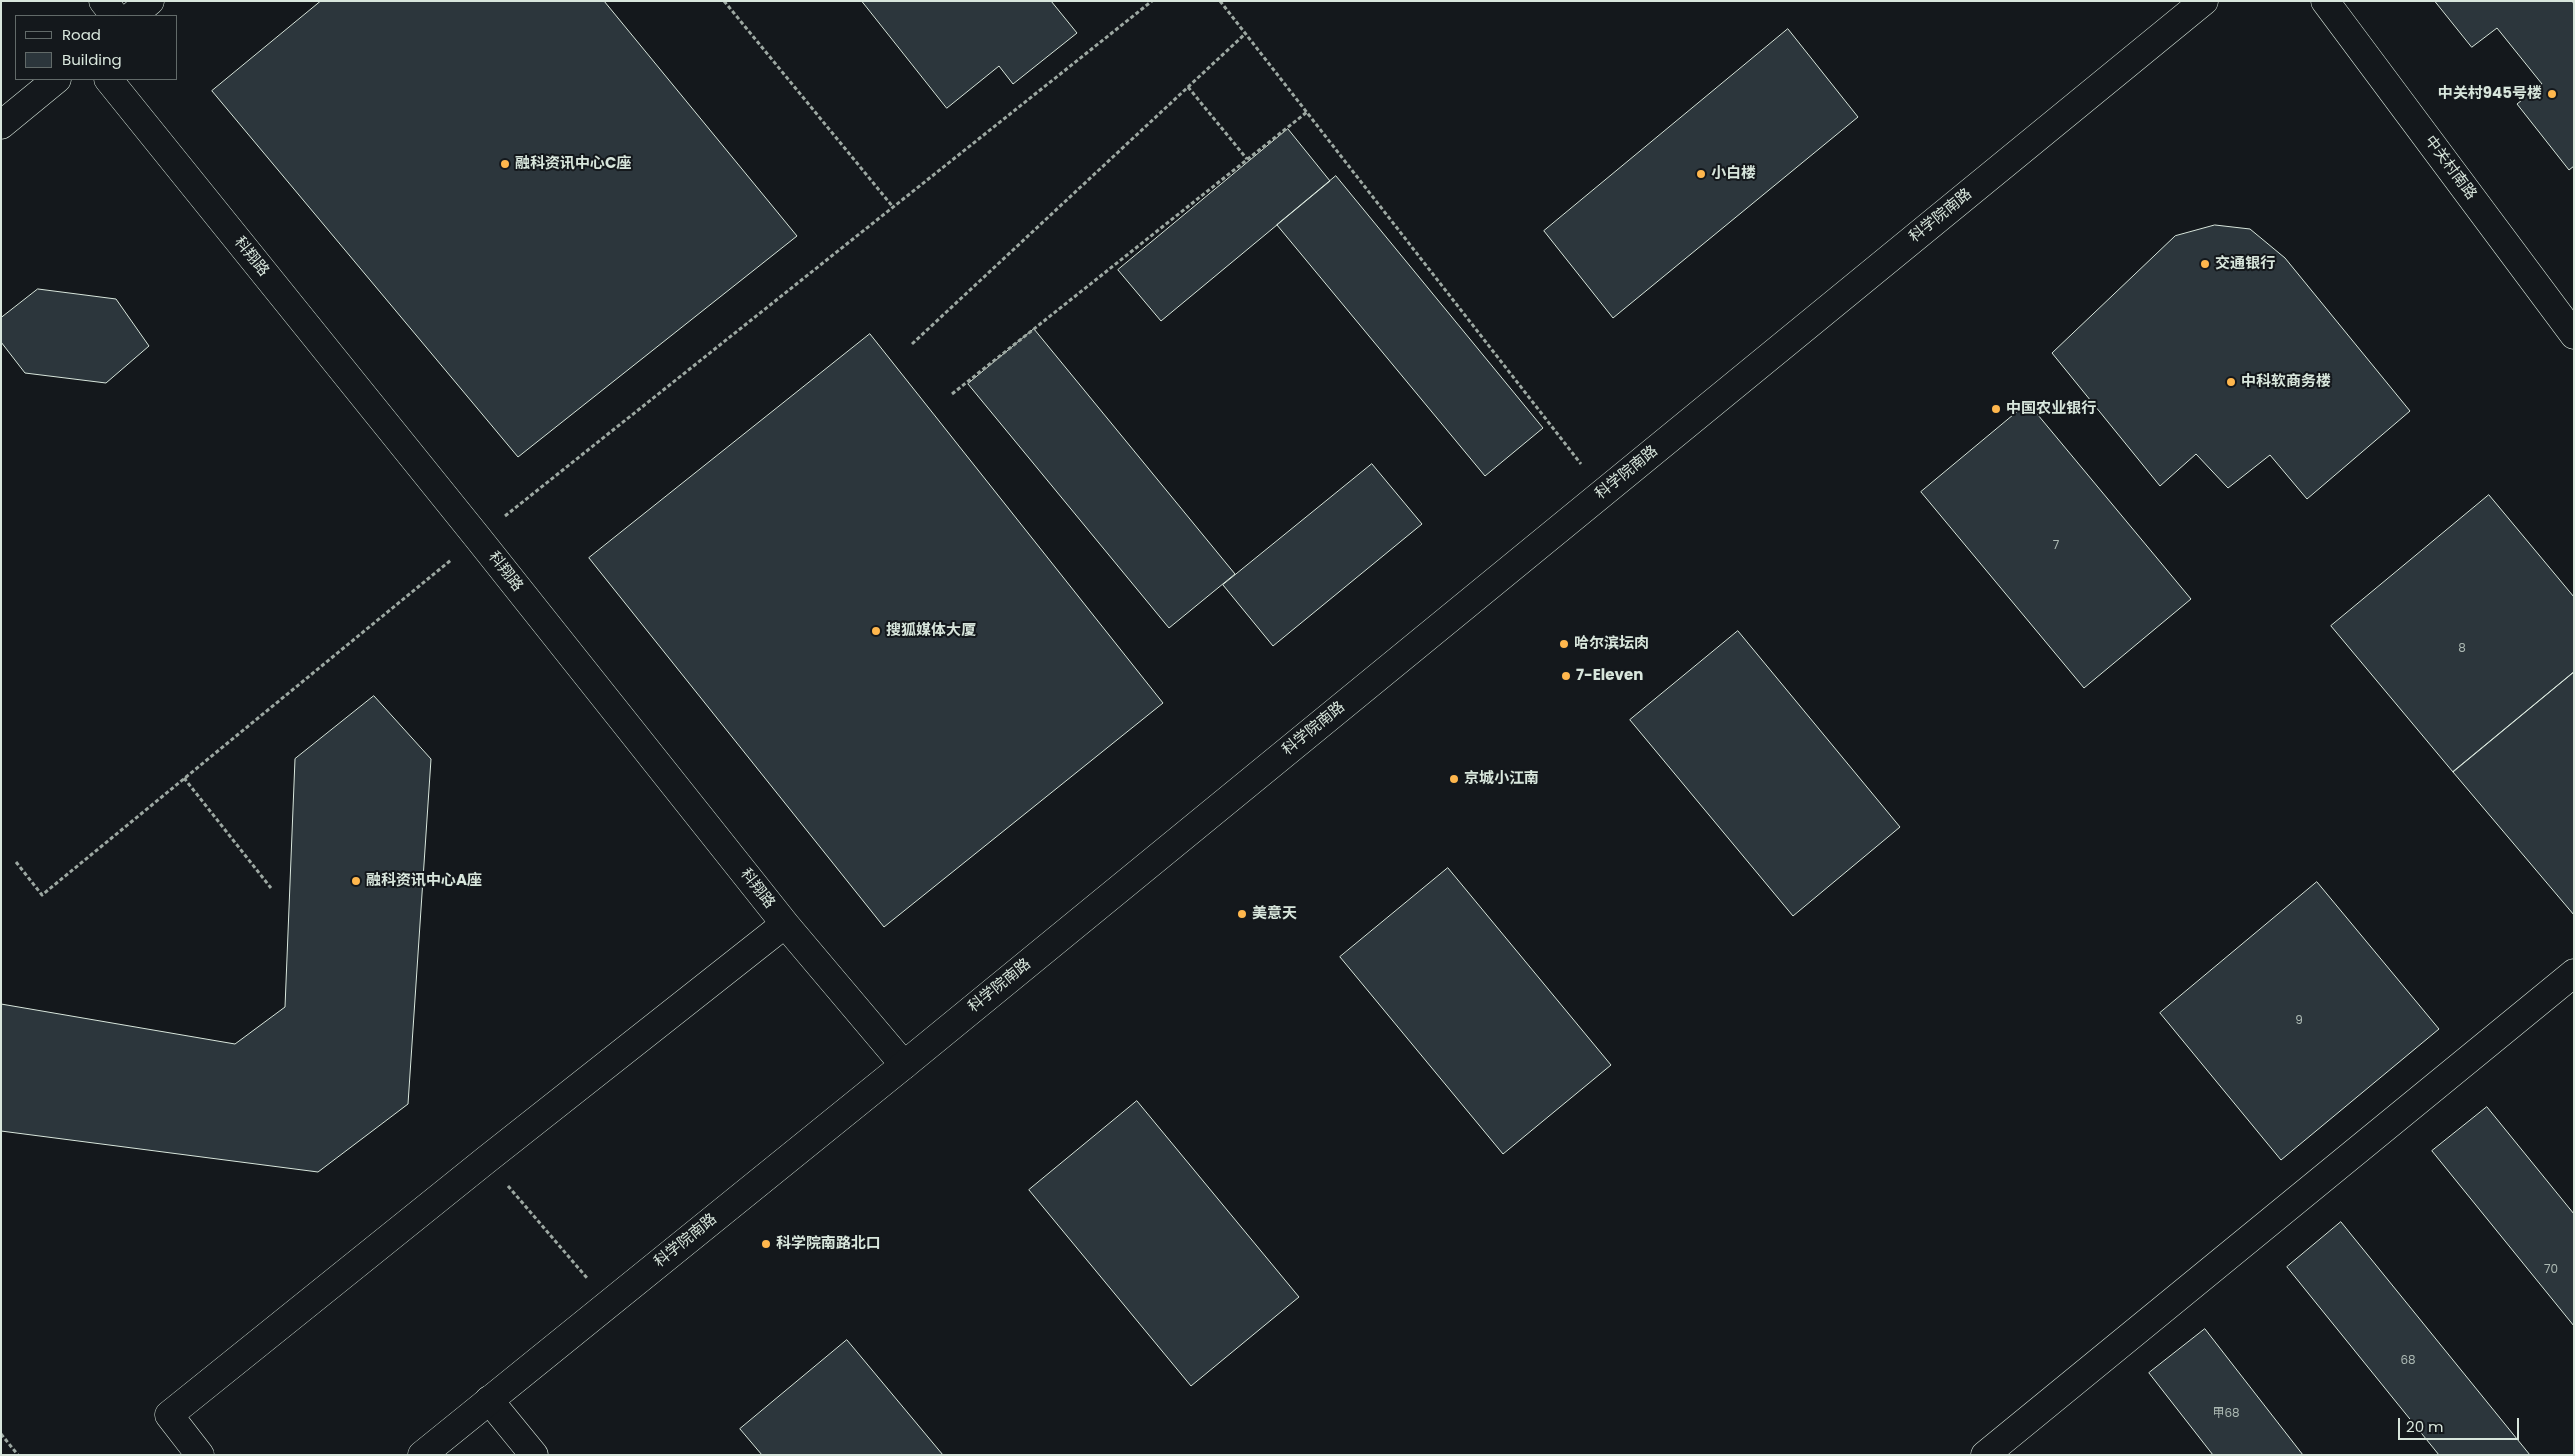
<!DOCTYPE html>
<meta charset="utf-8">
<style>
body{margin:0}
#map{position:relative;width:2575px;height:1456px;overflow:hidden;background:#14181c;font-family:Poppins,sans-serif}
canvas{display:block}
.frame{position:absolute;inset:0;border:2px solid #d8e6dc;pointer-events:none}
.legend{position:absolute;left:15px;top:15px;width:162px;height:65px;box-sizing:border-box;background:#14181c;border:1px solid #626a69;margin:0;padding:6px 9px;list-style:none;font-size:15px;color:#d8e6dc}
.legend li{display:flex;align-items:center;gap:10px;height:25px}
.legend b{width:25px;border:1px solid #626a69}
.scale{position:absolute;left:2398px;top:1418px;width:121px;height:22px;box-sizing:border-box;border:2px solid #d8e6dc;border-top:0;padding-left:6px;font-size:15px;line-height:18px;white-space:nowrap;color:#d8e6dc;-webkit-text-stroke:4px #14181c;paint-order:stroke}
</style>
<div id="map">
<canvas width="2575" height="1456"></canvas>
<div class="frame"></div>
<ul class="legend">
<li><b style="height:6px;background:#14181c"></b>Road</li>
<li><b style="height:14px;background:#2c363c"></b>Building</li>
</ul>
<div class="scale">20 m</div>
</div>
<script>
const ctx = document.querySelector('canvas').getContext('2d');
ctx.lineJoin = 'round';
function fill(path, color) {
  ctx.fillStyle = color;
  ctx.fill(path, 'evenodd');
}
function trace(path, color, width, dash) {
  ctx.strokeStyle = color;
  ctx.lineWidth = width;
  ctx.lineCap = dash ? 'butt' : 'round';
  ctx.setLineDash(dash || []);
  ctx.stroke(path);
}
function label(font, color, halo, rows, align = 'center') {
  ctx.font = font + ' Poppins,"Noto Sans SC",sans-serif';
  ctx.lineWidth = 4;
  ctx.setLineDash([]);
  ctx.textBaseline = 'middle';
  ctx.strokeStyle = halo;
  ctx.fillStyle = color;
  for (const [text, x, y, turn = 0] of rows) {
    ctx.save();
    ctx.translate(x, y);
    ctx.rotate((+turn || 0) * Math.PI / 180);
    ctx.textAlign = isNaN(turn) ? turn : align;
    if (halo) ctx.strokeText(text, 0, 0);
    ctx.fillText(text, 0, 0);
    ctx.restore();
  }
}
const building = new Path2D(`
 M321,1H604L797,236L518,457L212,91Z
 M862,1H1051L1077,33L1013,84L999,66L947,108Z
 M2435,1H2572L2574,4V166L2569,170L2517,104L2542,84L2497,28L2472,47Z
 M1788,29L1858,117L1613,318L1544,231Z
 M1288,129L1330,181L1161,321L1118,270Z
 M1336,176L1543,428L1485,476L1277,225Z
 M2215,225L2250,229L2285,258L2410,411L2307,499L2270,455L2228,488L2196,454L2160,486L2052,353L2175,236Z
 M38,289L116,299L149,346L106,383L25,373L1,342V318Z
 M1034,329L1235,574L1169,628L968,384Z
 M870,334L1163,703L884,927L589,558Z
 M2028,403L2191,599L2084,688L1921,492Z
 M1372,464L1422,524L1273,646L1223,585Z
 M2489,495L2574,597V672L2453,772L2331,626Z
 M1738,631L1900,827L1793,916L1630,720Z
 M2574,672V915L2453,772Z
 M374,696L431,759L408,1104L318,1172L1,1131V1004L235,1044L285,1007L295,759Z
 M1448,868L1611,1065L1503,1154L1340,957Z
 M2317,882L2439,1029L2281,1160L2160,1013Z
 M1137,1101L1299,1297L1191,1386L1029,1190Z
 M2487,1107L2574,1214V1326L2432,1151Z
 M2341,1222L2530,1455H2439L2287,1267Z
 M2205,1329L2303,1455H2213L2149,1373Z
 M847,1340L943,1455H762L740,1429Z`);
const path = new Path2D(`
 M724,1L893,207
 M1220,1L1581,464
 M1188,87L1247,159
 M912,344L1246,33
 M952,394L1307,112
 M505,516L1152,1
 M184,778L271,888
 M16,862L42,895L451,560
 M508,1186L587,1278
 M1,1434L18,1455`);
const minor = new Path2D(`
 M103,1L115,16
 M108,79L478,538L785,924L904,1065
 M489,1400L534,1455
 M200,1455L169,1415L486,1160L785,924
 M1985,1455L2574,973`);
const tertiary = new Path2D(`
 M2325,1L2574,335
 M132,16L150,1
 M1,125L57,79
 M422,1455L904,1065L2204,1`);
const markers = [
 [2552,94,5,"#ffb74d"],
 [505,164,5,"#ffb74d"],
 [1701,174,5,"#ffb74d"],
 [2205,264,5,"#ffb74d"],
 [2231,382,5,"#ffb74d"],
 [1996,409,5,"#ffb74d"],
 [876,631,5,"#ffb74d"],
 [1564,644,5,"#ffb74d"],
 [1566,676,5,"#ffb74d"],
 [1454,779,5,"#ffb74d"],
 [356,881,5,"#ffb74d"],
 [1242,914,5,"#ffb74d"],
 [766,1244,5,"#ffb74d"]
];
const numberNames = [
 ["7",2056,546],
 ["8",2462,649],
 ["9",2299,1021],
 ["70",2551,1270],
 ["68",2408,1361],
 ["甲68",2226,1414]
];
const poiNames = [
 ["中关村945号楼",2542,94,"right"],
 ["融科资讯中心C座",515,164],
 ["小白楼",1711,174],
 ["交通银行",2215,264],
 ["中科软商务楼",2241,382],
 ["中国农业银行",2006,409],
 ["搜狐媒体大厦",886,631],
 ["哈尔滨坛肉",1574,644],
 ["7-Eleven",1576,676],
 ["京城小江南",1464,779],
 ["融科资讯中心A座",366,881],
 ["美意天",1252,914],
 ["科学院南路北口",776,1244]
];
const streetNames = [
 ["中关村南路",2450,168,53],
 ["科学院南路",1941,216,-39],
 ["科翔路",251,257,51],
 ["科学院南路",1627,473,-39],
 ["科翔路",505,572,52],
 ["科学院南路",1314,729,-39],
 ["科翔路",757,889,52],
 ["科学院南路",1000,986,-39],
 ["科学院南路",686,1241,-39]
];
fill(building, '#2c363c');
trace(building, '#d8e6dc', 1);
trace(minor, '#d8e6dc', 29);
trace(tertiary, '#d8e6dc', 29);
trace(path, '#9da8a2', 3, [4, 2.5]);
trace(minor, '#14181c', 28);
trace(tertiary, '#14181c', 28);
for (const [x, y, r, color] of markers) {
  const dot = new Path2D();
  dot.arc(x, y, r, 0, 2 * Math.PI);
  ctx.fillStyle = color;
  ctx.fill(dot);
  trace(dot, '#14181c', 2);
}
label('12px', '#adbab4', null, numberNames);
label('bold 15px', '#d8e6dc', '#14181c', poiNames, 'left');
label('15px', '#d8e6dc', '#14181c', streetNames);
</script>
